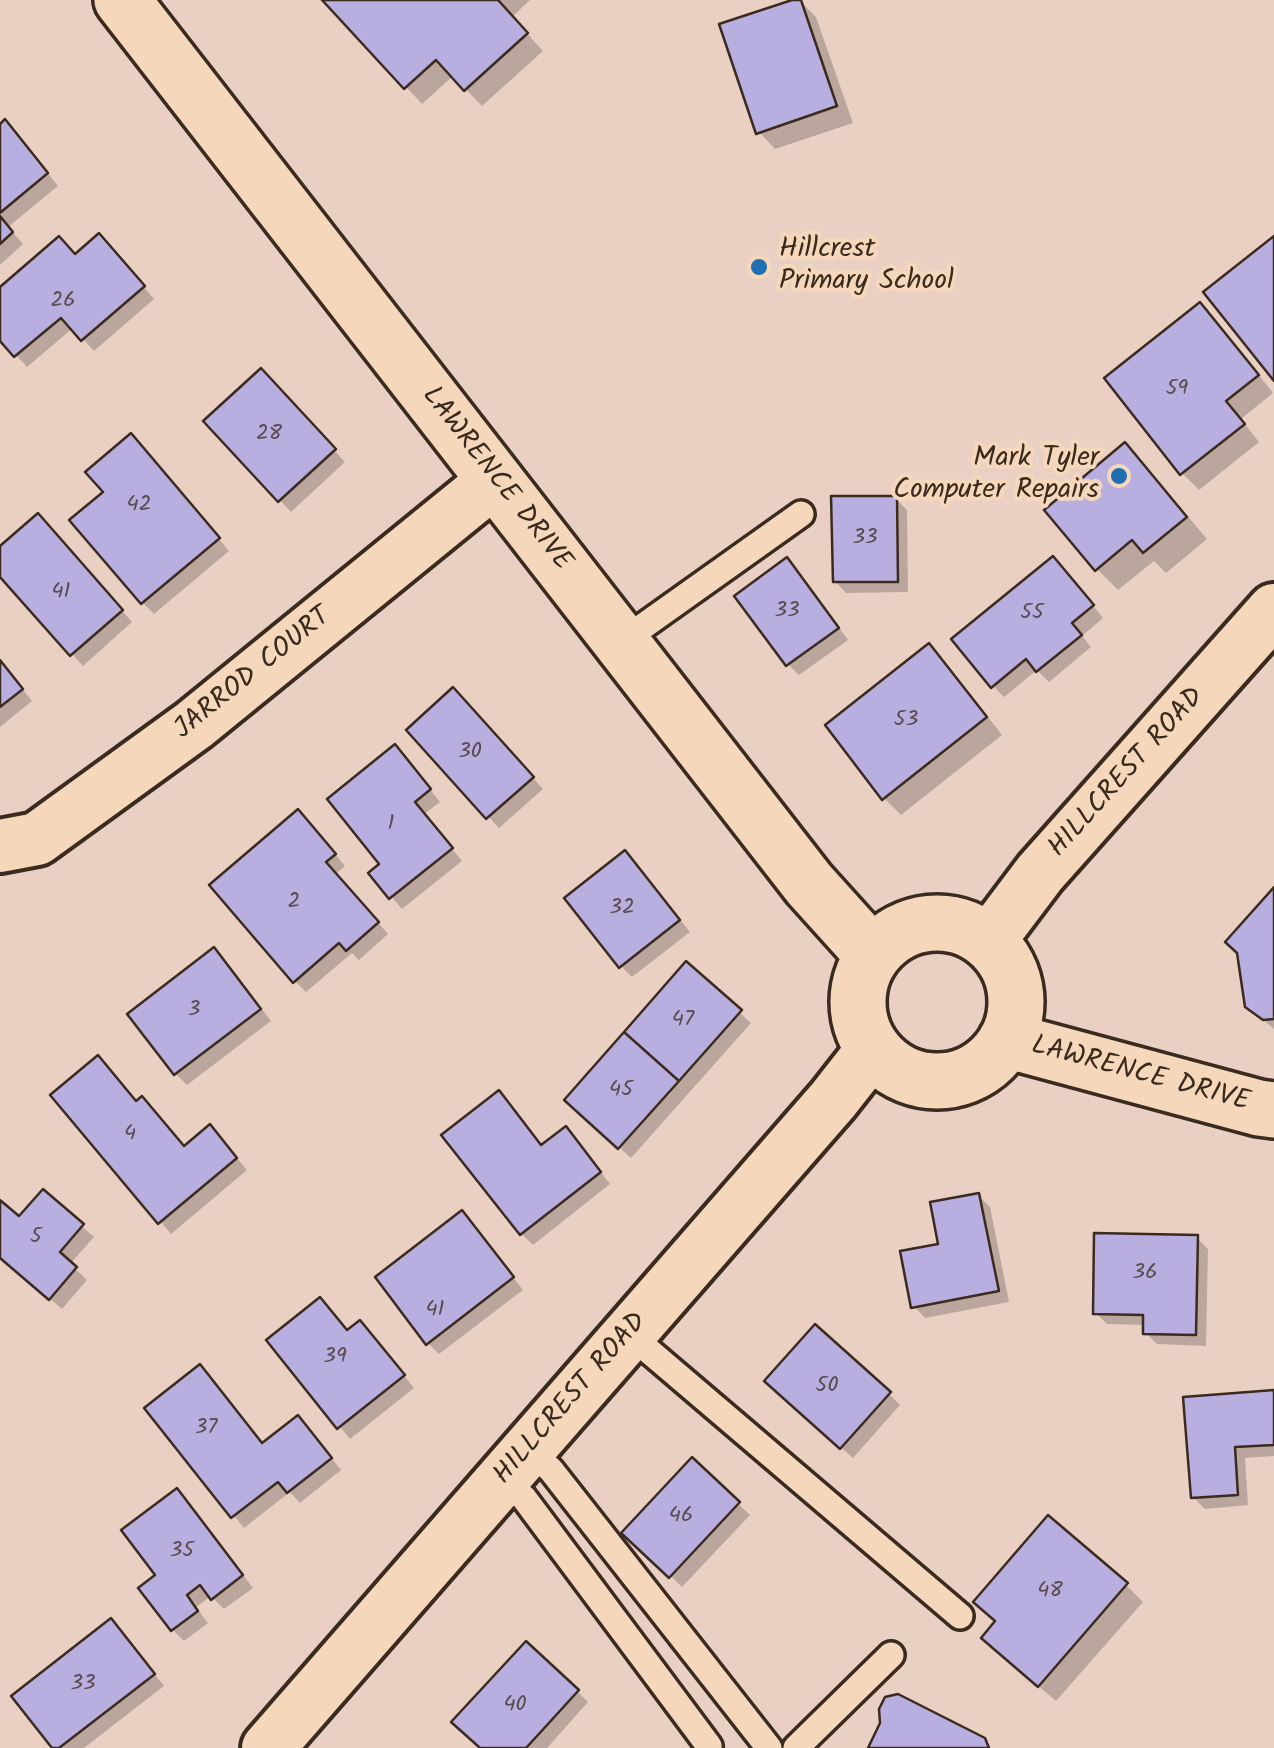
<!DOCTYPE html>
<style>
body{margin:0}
canvas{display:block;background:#e9d0c3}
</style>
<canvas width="1274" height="1748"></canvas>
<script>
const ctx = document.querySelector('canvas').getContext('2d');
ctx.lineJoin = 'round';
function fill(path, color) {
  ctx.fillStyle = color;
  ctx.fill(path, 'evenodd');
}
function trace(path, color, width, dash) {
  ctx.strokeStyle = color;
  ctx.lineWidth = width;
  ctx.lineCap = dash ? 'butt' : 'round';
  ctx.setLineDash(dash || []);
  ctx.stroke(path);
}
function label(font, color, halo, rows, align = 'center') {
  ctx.font = font + ' Kalam,sans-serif';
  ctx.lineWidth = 8;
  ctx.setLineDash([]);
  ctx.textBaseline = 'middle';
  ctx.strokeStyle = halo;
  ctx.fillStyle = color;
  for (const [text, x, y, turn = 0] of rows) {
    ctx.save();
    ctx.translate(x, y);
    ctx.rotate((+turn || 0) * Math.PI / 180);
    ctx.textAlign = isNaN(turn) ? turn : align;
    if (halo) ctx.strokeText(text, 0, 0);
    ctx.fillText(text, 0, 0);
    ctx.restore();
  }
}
const shadow = new Path2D(`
 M326,0H530L512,17L543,51L482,106L453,76L422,104Z
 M799,0L816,17L853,123L775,149L759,132Z
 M0,127L16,134L58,186L8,227L23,244L0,265Z
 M110,247L154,299L94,351L73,328L27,367L0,337V290L76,257Z
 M1200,305L1217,322L1273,393L1241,419L1259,442L1199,490L1182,473L1107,378Z
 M272,383L345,462L291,512L207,421Z
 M1125,445L1146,467L1207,539L1166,573L1154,561L1118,590L1097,569Z
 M142,448L229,551L154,614L143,603L106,492Z
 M896,499L907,510L908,592L846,593L835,581Z
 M49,527L132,622L83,666L0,573V550Z
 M787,560L798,571L848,640L799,675L788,664Z
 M1064,570L1103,618L1082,636L1091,647L1049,682L1037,670L1004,697L993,686Z
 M929,647L946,663L1002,735L901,815L884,798Z
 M0,661L32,701L0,727Z
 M464,702L543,789L499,828L410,730Z
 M406,759L440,802L424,814L462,861L402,909L371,873L382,864Z
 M309,823L345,866L336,874L388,934L359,960L352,953L306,992L295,981Z
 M636,865L690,932L632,977L621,966Z
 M1274,891V1029L1247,1006Z
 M225,961L271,1021L187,1085L176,1074L131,1014Z
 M687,965L751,1023L631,1158L578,1111Z
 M54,1095L137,1103L185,1149L221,1139L247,1170L171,1234Z
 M510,1104L543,1147L577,1141L610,1184L533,1245L521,1233Z
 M43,1192L94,1237L70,1264L87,1280L62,1309L0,1257V1204L19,1220Z
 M978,1195L990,1207L1009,1302L925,1318L914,1306L941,1246Z
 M473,1225L523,1290L439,1354L428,1343Z
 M1197,1238L1208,1249L1206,1346L1157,1344L1146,1333V1325L1107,1324L1096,1313Z
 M371,1335L414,1388L350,1439L269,1341Z
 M779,1392L889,1394L900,1405L853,1458Z
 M1274,1392V1456L1245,1458L1248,1505L1205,1509L1193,1497Z
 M148,1408L264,1446L309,1430L341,1470L300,1503L290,1492L244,1528Z
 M693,1461L750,1515L682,1587L625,1532Z
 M177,1491L188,1502L253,1588L224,1609L211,1596L196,1607L208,1623L184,1641L173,1630L159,1575Z
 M1126,1585L1143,1602L1056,1701L1001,1654L998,1622Z
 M122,1633L164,1686L84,1748H56Z
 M577,1691L588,1702L547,1748H482Z`);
const building = new Path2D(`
 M322,0H498L528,33L464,91L436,60L404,89Z
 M792,0H801L837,106L756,134L719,24Z
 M5,119L48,173L0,213V124Z
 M0,216L13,232L0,244Z
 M99,233L145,286L81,341L61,318L14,357L0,341V287L59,236L75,254Z
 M1274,236V381L1203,292Z
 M1200,302L1259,375L1226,401L1245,424L1180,475L1104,378Z
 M261,368L336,449L278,502L203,421Z
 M131,433L220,538L141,604L69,520L103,492L85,472Z
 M1125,442L1187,517L1143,553L1132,540L1095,571L1044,510Z
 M831,496H897L898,582H833Z
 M38,513L123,610L70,656L0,577V546Z
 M1053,556L1094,605L1072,623L1082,635L1036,672L1026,659L991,688L951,639Z
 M787,557L839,628L786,666L734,596Z
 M929,643L987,717L882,800L825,725Z
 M0,660L23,689L0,707Z
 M453,687L534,777L486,819L406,730Z
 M395,744L431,789L415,802L453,848L389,899L368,873L379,864L327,799Z
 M298,809L336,854L326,862L379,922L346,951L339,943L293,983L209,885Z
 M625,850L680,920L619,968L564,898Z
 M1274,887V1019L1263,1020L1245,1007L1237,953L1225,942Z
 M214,947L261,1009L174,1075L127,1014Z
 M686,961L742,1010L679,1081L624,1032Z
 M624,1032L679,1081L618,1149L564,1100Z
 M98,1055L136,1101L142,1096L184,1146L210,1124L237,1158L158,1224L50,1095Z
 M499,1090L541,1145L566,1126L601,1172L520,1235L441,1135Z
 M43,1189L84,1224L60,1252L77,1267L49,1300L0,1258V1200L19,1216Z
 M979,1193L999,1291L911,1308L900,1251L938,1244L930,1202Z
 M462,1210L514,1277L426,1345L375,1277Z
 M1094,1233L1198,1235L1196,1335L1143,1334V1315L1093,1314Z
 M320,1297L347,1330L360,1320L405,1375L337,1429L266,1340Z
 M815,1324L891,1392L840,1449L764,1381Z
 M200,1364L262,1443L298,1415L332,1458L287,1493L278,1482L231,1518L144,1408Z
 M1274,1390V1445L1235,1447L1238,1495L1191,1498L1183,1397Z
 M692,1457L740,1502L669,1578L621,1533Z
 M177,1488L243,1575L211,1600L200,1585L187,1595L198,1611L171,1631L138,1588L155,1575L121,1530Z
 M1048,1515L1128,1583L1038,1687L981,1638L995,1621L973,1602Z
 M111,1618L155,1674L59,1748H52L11,1696Z
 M526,1641L579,1690L526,1748H480L451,1722Z
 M898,1694L985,1738L989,1748H868L880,1723L879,1709L885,1697Z`);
const lane = new Path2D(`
 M621,642L801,514
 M629,1334L960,1616
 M529,1450L551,1470L769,1748
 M503,1479L524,1498L709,1746L708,1748
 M796,1748L891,1655`);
const street = new Path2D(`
 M0,846L37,839L194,725L495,480
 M988,942L1040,873L1274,610
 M268,1748L833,1100L873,1049`);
const secondary = new Path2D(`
 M122,0L809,884L873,955
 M858 1002a79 79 0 1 1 158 0a79 79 0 1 1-158 0Z
 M1006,1040L1259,1108L1274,1110`);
const markers = [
 [759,267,10,"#1f6fb2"],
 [1119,476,10,"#1f6fb2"]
];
const numberNames = [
 ["26",63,302],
 ["59",1177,390],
 ["28",269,435],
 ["42",139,506],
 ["33",865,539],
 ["41",61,593],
 ["33",787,612],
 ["55",1032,614],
 ["53",906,721],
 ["30",470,753],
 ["1",391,825],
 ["2",294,903],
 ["32",622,909],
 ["3",194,1011],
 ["47",683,1021],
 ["45",621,1091],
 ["4",130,1135],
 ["5",36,1238],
 ["36",1145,1274],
 ["41",435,1311],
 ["39",335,1358],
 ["50",827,1387],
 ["37",206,1429],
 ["46",681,1517],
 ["35",182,1552],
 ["48",1050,1592],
 ["33",83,1685],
 ["40",515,1706]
];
const poiNames = [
 ["Hillcrest",779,251],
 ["Primary School",779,283],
 ["Mark Tyler",1099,460,"right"],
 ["Computer Repairs",1099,492,"right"]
];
const streetNames = [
 ["LAWRENCE DRIVE",495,480,52],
 ["JARROD COURT",254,675,-39],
 ["HILLCREST ROAD",1128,774,-48],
 ["LAWRENCE DRIVE",1140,1076,15],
 ["HILLCREST ROAD",572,1400,-49]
];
fill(shadow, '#0003');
fill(building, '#b8aedf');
trace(building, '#3b2a1e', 2.5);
trace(lane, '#3b2a1e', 32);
trace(street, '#3b2a1e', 60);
trace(secondary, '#3b2a1e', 62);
trace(lane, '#f5d8bc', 25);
trace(street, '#f5d8bc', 52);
trace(secondary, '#f5d8bc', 55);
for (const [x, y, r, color] of markers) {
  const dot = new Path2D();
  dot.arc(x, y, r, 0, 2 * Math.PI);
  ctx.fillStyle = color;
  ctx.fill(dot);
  trace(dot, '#f5d8bc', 4);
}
label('22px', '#5a4b4e', null, numberNames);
label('28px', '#3b2a1e', '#f5d8bc', poiNames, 'left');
label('28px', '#3b2a1e', '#f5d8bc', streetNames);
</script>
